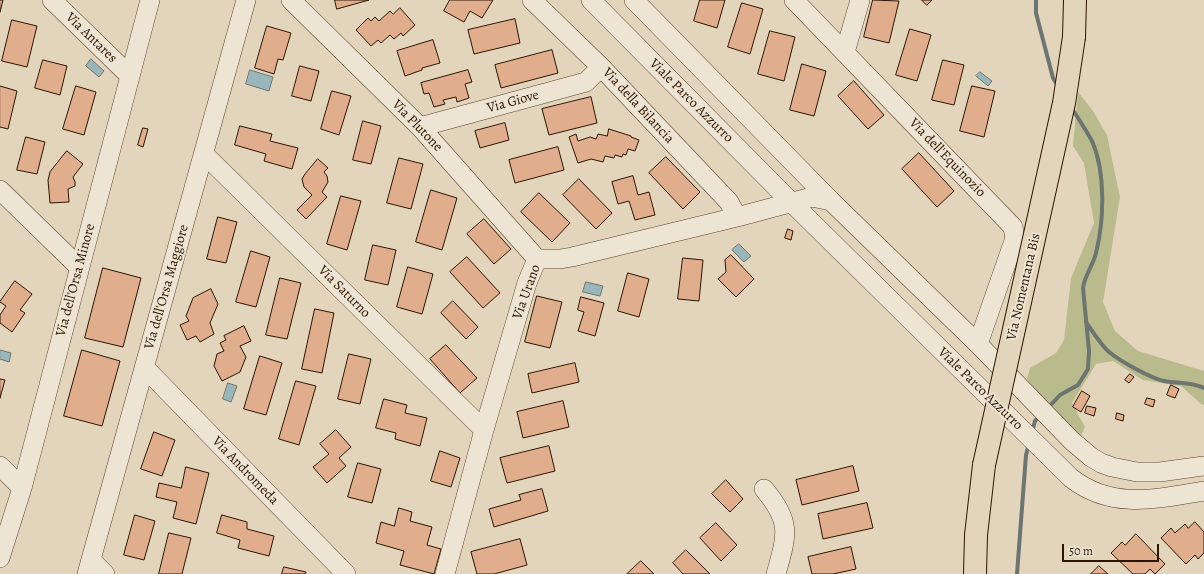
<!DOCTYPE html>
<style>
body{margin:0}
#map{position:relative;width:1204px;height:574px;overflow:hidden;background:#e3d5bc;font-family:Alegreya,serif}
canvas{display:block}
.scale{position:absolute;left:1062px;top:544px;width:97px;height:18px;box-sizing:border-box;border:2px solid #2b1400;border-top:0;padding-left:5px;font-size:12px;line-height:14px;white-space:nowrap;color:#2b1400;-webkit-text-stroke:3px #ede4d3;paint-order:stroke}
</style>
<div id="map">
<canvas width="1204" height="574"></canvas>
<div class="scale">50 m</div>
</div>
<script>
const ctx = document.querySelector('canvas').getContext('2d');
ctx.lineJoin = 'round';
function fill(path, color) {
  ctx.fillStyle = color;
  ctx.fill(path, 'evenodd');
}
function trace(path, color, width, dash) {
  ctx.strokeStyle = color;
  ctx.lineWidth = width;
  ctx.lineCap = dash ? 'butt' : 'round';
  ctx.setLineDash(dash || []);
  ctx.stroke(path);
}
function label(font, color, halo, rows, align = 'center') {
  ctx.font = font + ' Alegreya,serif';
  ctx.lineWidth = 4;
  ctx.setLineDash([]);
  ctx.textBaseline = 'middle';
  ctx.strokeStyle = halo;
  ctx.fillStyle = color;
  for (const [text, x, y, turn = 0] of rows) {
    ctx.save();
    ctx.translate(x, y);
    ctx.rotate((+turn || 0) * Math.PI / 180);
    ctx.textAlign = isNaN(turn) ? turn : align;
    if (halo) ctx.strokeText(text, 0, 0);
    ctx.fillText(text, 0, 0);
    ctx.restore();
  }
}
const green = new Path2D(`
 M1078,92L1093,111L1107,135L1120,197L1103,302L1115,331L1138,351L1204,371V405L1201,404L1181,386L1143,380L1113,361L1096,364L1072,403L1085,427L1080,438L1059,427L1027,379L1030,368L1056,353L1064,340L1071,278L1094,223L1084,163L1073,146Z`);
const water = new Path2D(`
 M91,59L104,71L99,77L86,66Z
 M250,70L273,77L269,91L246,84Z
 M980,72L992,81L988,86L976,76Z
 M739,244L751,256L744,262L732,250Z
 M586,282L603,286L600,296L583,292Z
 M0,350L11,353L9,362L0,359Z
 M228,383L237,386L231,402L223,399Z`);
const stream = new Path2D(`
 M1036,0V13L1053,78L1058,86
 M1086,322C1093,332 1100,344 1109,352C1120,361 1150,378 1164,381C1179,384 1190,381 1204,388
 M1047,409L1060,395L1078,385L1088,369L1089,351L1083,288C1085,274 1093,266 1096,253C1104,221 1106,173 1092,141C1086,130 1078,118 1071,107
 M1032,432L1035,421L1041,415
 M1017,574L1026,455L1029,444`);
const building = new Path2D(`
 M0,0H3L0,12Z
 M335,0H369L337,9Z
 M450,0H493L482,18L470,11L464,22L444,11Z
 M700,0H725L717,28L694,21Z
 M873,0L899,1L889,43L864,37Z
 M922,0H932L927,5Z
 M742,3L763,9L750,54L728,47Z
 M400,8L415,25L403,36L401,33L394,39L390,35L381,43L378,40L371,46L356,30L368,18L371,21L375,17L379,21L390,11L393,14Z
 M515,19L520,43L474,54L468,30Z
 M12,20L37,26L27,67L2,61Z
 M267,26L291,33L283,60L278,59L274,74L255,68Z
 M910,29L931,35L917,81L896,75Z
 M770,31L795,37L784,81L758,74Z
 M433,40L440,63L422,68V70L405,76L397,51Z
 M552,50L558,73L501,88L495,65Z
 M43,60L67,66L60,95L35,88Z
 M943,60L964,65L954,105L932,100Z
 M802,64L826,71L814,116L790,110Z
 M300,66L319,71L311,101L292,96Z
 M468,70L472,82L465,84L469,98L457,102L456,97L443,100L445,104L434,107L429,93L424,94L421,83Z
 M854,81L884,115L868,129L838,96Z
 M0,86L17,91L8,129L0,127Z
 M76,86L96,92L84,135L63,129Z
 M972,86L995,91L984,137L960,131Z
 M332,91L351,96L339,135L321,129Z
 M591,97L597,123L549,135L542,109Z
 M363,121L381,126L371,164L353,160Z
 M505,123L509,140L480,148L475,131Z
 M240,126L272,134L270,141L298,148L292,169L264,161L266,154L235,145Z
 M143,128L148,129L143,147L138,145Z
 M609,129L631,136V137L639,140L635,151L628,149L626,155L623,154L622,157L615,155L614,158L605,156L603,162L591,159L578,163L569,137L576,134L578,141L590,137L596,139L598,134L607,136Z
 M26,137L45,142L37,174L17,170Z
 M558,147L564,170L515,183L509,160Z
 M67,151L83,164L73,177L75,182V186L68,189L69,202L50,203L48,180L50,172Z
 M919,153L954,191L937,207L902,169Z
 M666,157L700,192L683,209L649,173Z
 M399,158L423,164L411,209L387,203Z
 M318,159L328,168L324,172L327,176L328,182L322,192L327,197L306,219L297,210L312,195L304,187L302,179L305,174Z
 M633,176L638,195L649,192L655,215L635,220L629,201L618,204L612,182Z
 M579,179L612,213L596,229L563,195Z
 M431,190L457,198L442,250L416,242Z
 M539,193L570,223L552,242L521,212Z
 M341,196L361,201L347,250L327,244Z
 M218,217L237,222L226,263L207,259Z
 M484,219L511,249L494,264L467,234Z
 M788,229L793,231L791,240L785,238Z
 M373,245L396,250L388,285L365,280Z
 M251,251L270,257L256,307L236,302Z
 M731,255L754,279L736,297L718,279L726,272L725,260Z
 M467,257L500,293L483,308L450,272Z
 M683,258L703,260L699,301L678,299Z
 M408,267L433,274L422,314L397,307Z
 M103,268L141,278L123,347L85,338Z
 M628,273L649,279L639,317L618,311Z
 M280,278L301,283L287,339L266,335Z
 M15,281L32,294L20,310L25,313L12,332L0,323V315L6,306L0,302Z
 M211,289L218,304L210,323L214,334L200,342L196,336L187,340L180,325L189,321L186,316L193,298Z
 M537,296L562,302L550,348L525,342Z
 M581,297L604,303L595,336L578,331L584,312L578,310Z
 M453,301L478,327L466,339L441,313Z
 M315,309L334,313L322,373L302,369Z
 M244,326L251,341L240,346L246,357L240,372L222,381L214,366L217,354L224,351L220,343L226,340L224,336Z
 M446,345L477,378L460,393L430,359Z
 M82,350L120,361L102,426L64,416Z
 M349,354L371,359L360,404L338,399Z
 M260,356L282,363L266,415L244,409Z
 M575,363L579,382L532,393L528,374Z
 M1130,374L1134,377L1129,383L1125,380Z
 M0,379L5,380L0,398Z
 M296,381L316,386L299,445L279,439Z
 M1171,385L1179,389L1175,398L1167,395Z
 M1082,391L1090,396L1081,412L1073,407Z
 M1147,398L1155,400L1153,407L1145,404Z
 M384,399L407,405L405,413L427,418L420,446L395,439L396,433L376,428Z
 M563,401L569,427L523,438L517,412Z
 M1087,406L1096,408L1094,416L1085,413Z
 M1117,413L1124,415L1123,421L1116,419Z
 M336,430L351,447L339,458L346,466L327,483L313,467L329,454L320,444Z
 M154,432L175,440L162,476L141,469Z
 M549,446L555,471L507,483L500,458Z
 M440,451L460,458L451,487L431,481Z
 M358,463L381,469L372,503L348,497Z
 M853,466L859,491L802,505L796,480Z
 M186,467L209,473L196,524L173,518L177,502L156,497L159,483L181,488Z
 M726,480L743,499L730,512L712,494Z
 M542,489L548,511L494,527L489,509L521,500L519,495Z
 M867,503L873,528L823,539L818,514Z
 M399,508L412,512L410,521L432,527L427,545L441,549L434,574L400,565L404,551L376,543L381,522L394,526Z
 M135,515L155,521L144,560L124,555Z
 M222,515L247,522V529L274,536L269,556L238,548L240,540L217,533Z
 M1195,522L1204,532V553L1198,559L1195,555L1186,564L1161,538L1171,528L1175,533L1185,524L1188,528Z
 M716,523L737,545L721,561L700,538Z
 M169,533L191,538L182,574H159Z
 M1136,534L1165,564L1155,574L1150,569L1145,574H1133L1111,553L1122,542L1125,545Z
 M520,539L527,565L494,574H477L471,552Z
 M851,547L856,569L833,574H812L808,557Z
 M686,550L710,574H683L673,563Z
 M641,561L654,574H627Z
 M1099,566L1108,574H1091Z
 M284,567L306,572L305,574H282Z`);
const minor = new Path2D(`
 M52,0L129,75
 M291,0L420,127L537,259
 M532,0L601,67L729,202L737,217
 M591,0L791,202L1071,478C1112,510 1156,499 1204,491
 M634,0L831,201L978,344L1072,441L1091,457L1101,463L1112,467L1137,472H1160L1204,466
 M794,0L1013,227L1015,238L978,344
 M845,52L860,0
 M420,127L586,82L601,67
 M204,154L484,430
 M0,190L79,267
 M537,259H560L572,257L737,217L812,197L831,201
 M145,368L346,574
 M0,466L22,488
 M764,489C792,522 787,535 776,574
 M0,558L22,488L150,0
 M91,560L105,574
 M87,574L246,0
 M445,574L484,430L527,283L537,259`);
const major = new Path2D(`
 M1074,37L1075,0
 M975,574L976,535L984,465`);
const majorBridge = new Path2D(`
 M984,465L1064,103L1074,37`);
const streetNames = [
 ["Via Antares",91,38,44],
 ["Viale Parco Azzurro",691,101,45],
 ["Via Giove",513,102,-15],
 ["Via della Bilancia",638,106,47],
 ["Via Plutone",417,126,46],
 ["Via dell'Equinozio",947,158,46],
 ["Via dell'Orsa Minore",76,280,-75],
 ["Via dell'Orsa Maggiore",167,287,-74],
 ["Via Nomentana Bis",1024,287,-77],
 ["Via Saturno",344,292,45],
 ["Via Urano",527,292,-70],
 ["Viale Parco Azzurro",980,389,44],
 ["Via Andromeda",245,471,46]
];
fill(green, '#babb8c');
fill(water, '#99b6ba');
trace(water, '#6d7570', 1);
trace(stream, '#6d7570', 4);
fill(building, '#e1ae8d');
trace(building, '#2b1400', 1);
trace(minor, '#59442f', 20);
trace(major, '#2b1400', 24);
trace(minor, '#ede4d3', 19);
trace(major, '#e3d5bc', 22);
trace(majorBridge, '#2b1400', 24, []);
trace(majorBridge, '#e3d5bc', 22);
label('14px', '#2b1400', '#ede4d3', streetNames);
</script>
